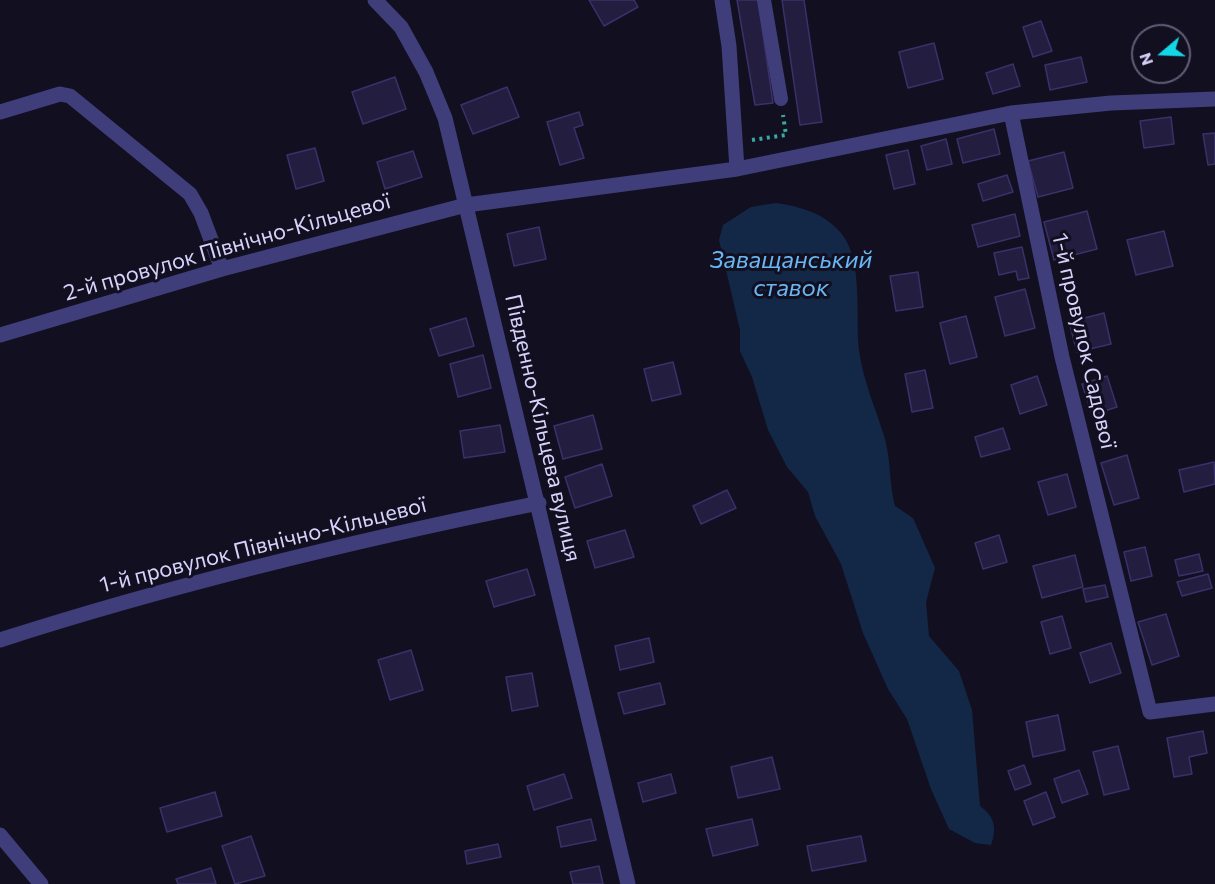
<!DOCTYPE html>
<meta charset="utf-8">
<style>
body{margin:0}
#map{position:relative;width:1215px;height:884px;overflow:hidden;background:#120f20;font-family:Commissioner,sans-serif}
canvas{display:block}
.north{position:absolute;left:1131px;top:24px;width:60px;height:60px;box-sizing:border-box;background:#120f20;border:2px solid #605d78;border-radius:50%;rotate:251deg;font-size:16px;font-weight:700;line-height:24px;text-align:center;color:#d6d2fb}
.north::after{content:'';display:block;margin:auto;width:21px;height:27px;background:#14d7e6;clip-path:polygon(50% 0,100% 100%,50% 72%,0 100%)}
</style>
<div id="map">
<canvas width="1215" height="884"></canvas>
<div class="north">N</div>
</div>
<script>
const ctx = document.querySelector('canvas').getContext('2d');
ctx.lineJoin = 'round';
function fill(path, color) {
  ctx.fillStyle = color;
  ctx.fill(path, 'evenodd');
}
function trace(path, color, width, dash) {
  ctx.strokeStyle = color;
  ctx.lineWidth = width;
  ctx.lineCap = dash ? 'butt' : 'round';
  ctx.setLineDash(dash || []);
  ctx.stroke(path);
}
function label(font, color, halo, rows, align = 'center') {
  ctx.font = font + ' Commissioner,sans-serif';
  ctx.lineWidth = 6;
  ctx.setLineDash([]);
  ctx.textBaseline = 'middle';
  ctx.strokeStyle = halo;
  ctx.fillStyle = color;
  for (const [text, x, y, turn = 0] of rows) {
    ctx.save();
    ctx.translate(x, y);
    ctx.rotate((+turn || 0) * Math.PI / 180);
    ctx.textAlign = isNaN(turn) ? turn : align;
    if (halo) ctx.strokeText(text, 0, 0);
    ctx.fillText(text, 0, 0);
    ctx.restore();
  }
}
const water = new Path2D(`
 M776,203C802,207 824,213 841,233C864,261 855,317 859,350C863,381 876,409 885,439C891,462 889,484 895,506L913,518L935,568L926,602L929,636L959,671L972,710L980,806C995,817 997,828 991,845L975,843L949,829L931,789L907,719L888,689L863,633L841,564L815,516L808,492L787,467L768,430L752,377L740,351V330L719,240L723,225L751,207Z`);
const building = new Path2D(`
 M589,0H634L638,7L604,26Z
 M737,0H758L773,103L755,105Z
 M782,0H804L822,122L800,125Z
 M1041,21L1052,51L1033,57L1023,27Z
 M934,43L943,79L908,88L899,52Z
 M1081,57L1087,82L1050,90L1045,65Z
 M1013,64L1020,86L993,94L986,73Z
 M395,77L406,109L363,124L352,92Z
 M507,87L519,117L473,134L461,105Z
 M579,112L583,125L574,128L584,158L560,165L547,122Z
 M1171,117L1174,144L1144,148L1140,121Z
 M994,129L1000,154L963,163L957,139Z
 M1215,133V164L1208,165L1203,134Z
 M946,139L952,164L927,170L921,146Z
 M315,148L324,181L296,189L287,155Z
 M908,150L915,184L894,189L886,155Z
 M413,151L422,177L385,189L377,162Z
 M1064,152L1073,188L1038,197L1028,161Z
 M1007,175L1013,192L983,201L978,184Z
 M1087,211L1097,249L1054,260L1044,222Z
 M1015,214L1020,236L978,247L972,225Z
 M539,227L546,259L514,266L507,234Z
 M1164,231L1173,266L1136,275L1127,240Z
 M1022,247L1029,278L1018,280L1016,271L999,275L994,253Z
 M918,272L923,307L896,311L890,276Z
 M1025,289L1035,328L1005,336L995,297Z
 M1104,313L1111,344L1077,352L1069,322Z
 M966,316L977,357L950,364L940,323Z
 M466,318L474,346L439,356L430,329Z
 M483,355L491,388L458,397L450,364Z
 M673,362L681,394L652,401L644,369Z
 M925,370L933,408L912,412L905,374Z
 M1037,376L1047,405L1020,414L1011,385Z
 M1107,376L1117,407L1092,415L1082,384Z
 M593,415L602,449L563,459L554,426Z
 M500,425L505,452L464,458L460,431Z
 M1003,428L1010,449L981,457L975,437Z
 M1127,455L1139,498L1114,505L1101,463Z
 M1214,462L1215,484L1184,492L1179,470Z
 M602,464L612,496L575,508L565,477Z
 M1067,474L1076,507L1048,515L1038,482Z
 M727,490L736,508L701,524L693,506Z
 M625,530L634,557L595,568L587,541Z
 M999,535L1007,562L983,569L975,543Z
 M1145,547L1152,576L1131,581L1124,552Z
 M1199,554L1203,571L1179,576L1175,560Z
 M1075,555L1083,587L1042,598L1033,566Z
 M527,569L535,595L494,607L486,581Z
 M1208,574L1212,588L1182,596L1177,582Z
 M1105,585L1108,597L1086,602L1083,589Z
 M1166,614L1179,656L1152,665L1138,622Z
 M1062,616L1071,648L1050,654L1041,622Z
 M649,638L654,662L620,670L615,646Z
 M1111,643L1121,673L1090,683L1080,653Z
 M411,650L423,690L390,700L378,660Z
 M532,673L538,706L512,711L506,677Z
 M660,683L665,704L624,714L618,693Z
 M1058,715L1065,750L1033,757L1026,722Z
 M1203,731L1207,753L1189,757L1192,774L1174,777L1167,738Z
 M1118,746L1129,789L1104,795L1093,752Z
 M772,757L780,789L738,798L731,767Z
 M1024,765L1031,784L1015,790L1008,771Z
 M1079,770L1088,794L1062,803L1054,779Z
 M564,774L572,798L534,810L527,786Z
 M671,774L676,793L643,802L638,783Z
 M215,792L222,816L167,832L160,808Z
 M1046,792L1055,817L1033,825L1024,801Z
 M591,819L596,840L561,847L557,827Z
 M752,819L758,845L713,856L706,829Z
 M251,836L265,876L235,884L222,846Z
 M861,836L866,861L812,871L807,846Z
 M498,844L501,857L467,864L465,851Z
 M599,866L603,884H573L570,872Z
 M211,868L216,884H178L176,879Z`);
const path = new Path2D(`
 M752,140L786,135L783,115`);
const service = new Path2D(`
 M764,0L781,99`);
const minor = new Path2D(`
 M375,0L401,27L426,72L445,118L628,884
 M722,0L729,46L737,169
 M0,112L60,94L70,96L190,194L201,213L222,269
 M1011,113L1062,357L1150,712L1215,704
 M0,335L222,269L466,205L737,169L1011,113L1111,103L1215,99
 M0,640C177,583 357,540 539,503
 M0,835L41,884`);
const streetNames = [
 ["2-й провулок Північно-Кільцевої",227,247,-16],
 ["1-й провулок Садової",1084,341,77],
 ["Південно-Кільцева вулиця",543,428,77],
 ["1-й провулок Північно-Кільцевої",263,545,-14]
];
const waterNames = [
 ["Заващанський",791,260],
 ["ставок",791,288]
];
fill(water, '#132846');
fill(building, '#231d40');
trace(building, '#3b316a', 1.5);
trace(path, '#38a99f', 4, [3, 4.5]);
trace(service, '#3f3e7b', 14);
trace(minor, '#3f3e7b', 15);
label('22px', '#d6d2fb', '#120f20', streetNames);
label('italic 24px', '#69b7f2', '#120f20', waterNames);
</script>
